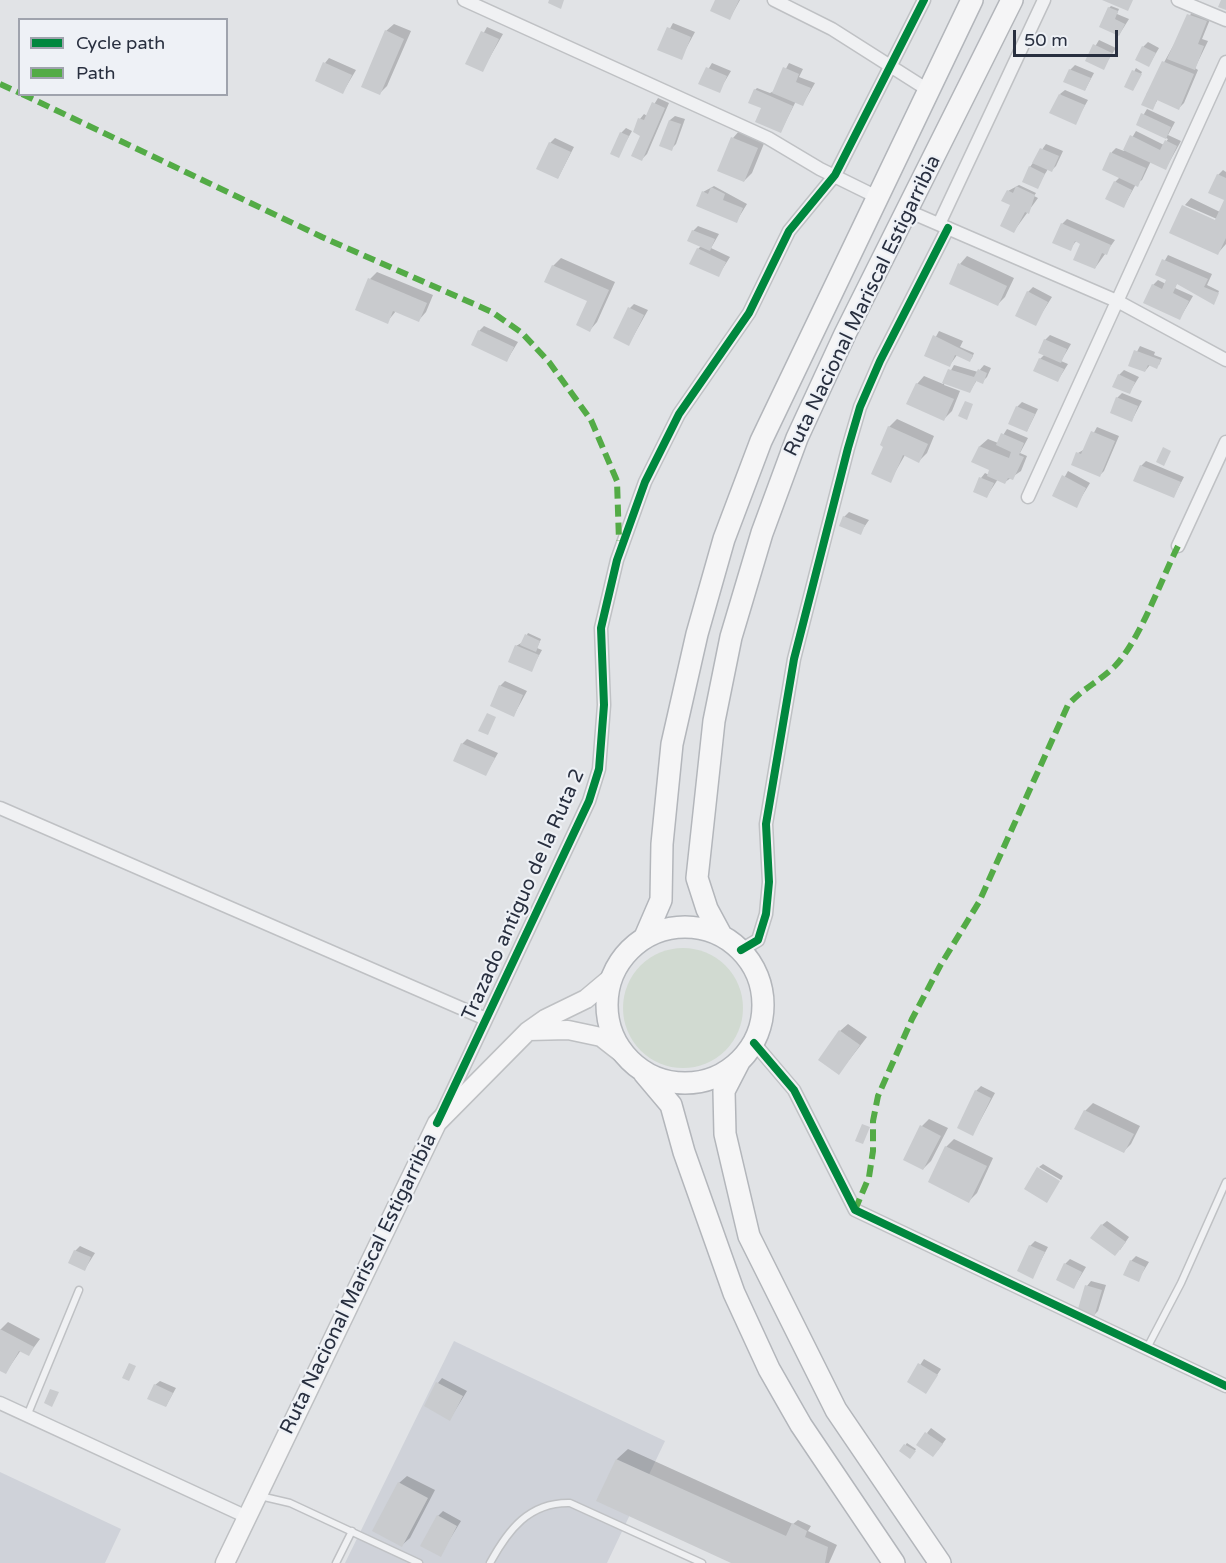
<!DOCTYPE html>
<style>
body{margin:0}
#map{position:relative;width:1226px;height:1563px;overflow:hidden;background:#e1e3e6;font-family:"Varela Round",sans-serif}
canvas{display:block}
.legend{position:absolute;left:18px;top:18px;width:210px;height:78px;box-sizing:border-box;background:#eef1f6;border:2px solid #9fa3ad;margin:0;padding:8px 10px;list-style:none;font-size:18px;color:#282f3f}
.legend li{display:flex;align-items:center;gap:12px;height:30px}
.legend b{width:30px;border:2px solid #9fa3ad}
.scale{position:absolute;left:1013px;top:30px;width:105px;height:27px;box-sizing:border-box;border:3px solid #282f3f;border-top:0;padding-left:8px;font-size:18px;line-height:21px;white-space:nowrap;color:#282f3f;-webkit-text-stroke:4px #eef1f6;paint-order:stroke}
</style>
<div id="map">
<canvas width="1226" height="1563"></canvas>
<ul class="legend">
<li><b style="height:8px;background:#00873e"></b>Cycle path</li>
<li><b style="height:8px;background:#53ab46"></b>Path</li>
</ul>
<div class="scale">50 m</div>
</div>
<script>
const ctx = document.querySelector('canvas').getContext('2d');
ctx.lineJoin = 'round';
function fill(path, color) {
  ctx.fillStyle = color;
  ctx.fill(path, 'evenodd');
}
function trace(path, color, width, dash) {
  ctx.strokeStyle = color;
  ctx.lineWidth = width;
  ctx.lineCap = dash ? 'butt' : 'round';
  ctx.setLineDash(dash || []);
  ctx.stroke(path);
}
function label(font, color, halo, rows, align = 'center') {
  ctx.font = font + ' "Varela Round",sans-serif';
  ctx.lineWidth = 4.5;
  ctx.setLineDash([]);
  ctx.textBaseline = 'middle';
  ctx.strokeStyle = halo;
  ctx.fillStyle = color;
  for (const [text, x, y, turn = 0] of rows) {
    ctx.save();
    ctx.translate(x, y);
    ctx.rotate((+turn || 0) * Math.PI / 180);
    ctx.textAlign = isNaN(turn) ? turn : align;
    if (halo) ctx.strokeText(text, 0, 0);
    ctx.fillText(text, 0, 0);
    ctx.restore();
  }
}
const built = new Path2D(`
 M454,1341L665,1441L607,1563H345Z
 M0,1472L121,1529L105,1563H0Z`);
const green = new Path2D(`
 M623 1008a60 60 0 1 1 120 0a60 60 0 1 1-120 0Z`);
const shadow = new Path2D(`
 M716,0H740L730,18Z
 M1111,6L1119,9L1117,14L1129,19L1119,35L1109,8Z
 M1193,10L1211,17L1202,39L1208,41L1195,68L1198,70L1184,103L1179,108L1158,99L1154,106L1146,95Z
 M673,23L695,32L681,58L659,49Z
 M394,24L411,31L387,86L379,94L386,31Z
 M487,27L503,34L482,71L467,63Z
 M1099,40L1116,48L1103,68L1087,60Z
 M1148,42L1159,48L1149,65L1143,47Z
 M329,58L356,70L343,92L325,63Z
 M712,63L731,71L719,91L700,83Z
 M789,63L803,69L799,77L815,83L803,104L796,101L781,131L763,107L755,90L757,88L770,93L774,91Z
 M1075,65L1094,73L1085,90L1070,70Z
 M1136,68L1142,72L1133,90L1126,87Z
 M1065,90L1088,100L1075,123L1060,94Z
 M658,98L669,103L647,154L642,159L640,119L644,114L647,116Z
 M1147,109L1175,122L1168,135L1181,141L1166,168L1151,161L1142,180L1136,184L1124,206L1115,182L1120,177L1104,169L1112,152L1116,148L1124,151L1136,131L1164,145L1168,139L1138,124Z
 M675,116L685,119L676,144L671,149L670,120Z
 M626,128L632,131L618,156L621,133Z
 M740,130L765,141L752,173L744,181L733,138Z
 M555,138L574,147L558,178L550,143Z
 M1046,144L1063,151L1056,166L1052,170L1048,169L1037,187L1030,167Z
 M1223,170L1226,172V244L1218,253L1226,223L1185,205L1191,198L1220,212L1226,199L1218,175Z
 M1019,185L1036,193L1034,196L1038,198L1014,231L1008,191Z
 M714,186L747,204L736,222L703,192Z
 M1067,219L1115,240L1095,268L1082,243L1077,240L1070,249L1062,224Z
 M698,226L719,234L711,248L730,257L718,276L698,249L701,246L693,231Z
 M1168,255L1212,274L1207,285L1219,291L1215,301L1177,283L1175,288L1193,296L1180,318L1153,285L1158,280L1166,284L1168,279L1157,274Z
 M967,256L1014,278L1005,297L998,304L960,264Z
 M561,258L615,282L597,322L590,330L589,300L553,266Z
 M377,272L433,295L426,312L419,320L396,311L387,322L370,279Z
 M1033,287L1052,297L1035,324L1028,292Z
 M634,304L648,310L629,344L630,308Z
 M484,326L518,342L507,360L479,331Z
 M939,331L963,341L960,347L974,353L972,358L970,360L957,355L950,365L926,355Z
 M1050,335L1071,344L1061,361L1068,364L1058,380L1040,359L1045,354V340Z
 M1140,346L1155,352L1154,355L1162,358L1159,365H1150L1145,371L1130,365Z
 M954,365L978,372L984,365L991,368L987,377L982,382L977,380L970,391L945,382L944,385L960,391L952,411L944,419L917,384L924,376L943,384Z
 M1124,370L1139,377L1129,393L1119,375Z
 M1122,393L1142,401L1132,420L1117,398Z
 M1022,402L1038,409L1027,431L1017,407Z
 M897,419L934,436L927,453L919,461L905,455L890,481L884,447L889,427Z
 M1097,427L1119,436L1104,471L1100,475L1078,453L1085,449Z
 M1007,429L1028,438L1020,453L1027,456L1021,471L1005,482L998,479L987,496L981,478L985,473L989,475L991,470L973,462L980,446L988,439L998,443Z
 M1146,461L1184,477L1174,496L1141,466Z
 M1068,471L1090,483L1076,506L1054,496Z
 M849,512L869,520L860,533L844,517Z
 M528,633L541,639L537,648L542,650L531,670L516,646L523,642Z
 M505,681L527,691L514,715L500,686Z
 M467,739L498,753L486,774L462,744Z
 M848,1024L867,1037L839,1073L840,1031Z
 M981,1086L995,1093L973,1134L976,1091Z
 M1093,1103L1140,1126L1131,1144L1124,1151L1076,1129L1085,1111Z
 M929,1119L948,1128L931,1161L923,1169L922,1126Z
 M954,1139L993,1158L977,1193L969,1201L946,1147Z
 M1043,1164L1063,1176L1061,1180L1039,1167Z
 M1107,1221L1129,1237L1120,1250L1102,1225Z
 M1035,1241L1048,1247L1032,1277L1030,1246Z
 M80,1246L95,1253L85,1269L75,1251Z
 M1136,1256L1149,1262L1138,1280L1131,1261Z
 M1070,1259L1086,1267L1074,1287L1065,1264Z
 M1091,1281L1106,1285L1098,1311L1093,1316L1087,1286Z
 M8,1322L40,1339L29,1354L21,1350L6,1372L0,1369V1330Z
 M924,1359L941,1369L926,1392L909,1382Z
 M442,1378L467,1391L450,1419L438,1383Z
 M160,1381L176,1388L166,1406L155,1385Z
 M931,1428L946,1439L938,1450L927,1433Z
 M907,1443L916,1449L912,1455L901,1451Z
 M628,1449L793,1524L798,1520L811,1526L808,1531L837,1545L829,1563H735L598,1501L617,1459Z
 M407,1476L435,1490L410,1538L402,1545L399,1483Z
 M443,1511L461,1521L440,1555L438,1516Z`);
const building = new Path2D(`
 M549,0H564L561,9L548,3Z
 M715,0H739L730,20L710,11Z
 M1102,0H1133L1128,11Z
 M1221,0H1226V10L1218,7Z
 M1108,7L1118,11L1115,19L1125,24L1119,36L1099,27Z
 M1187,14L1207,21L1198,44L1204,46L1195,70L1167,59Z
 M667,27L691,37L682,60L657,50Z
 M385,30L404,39L380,95L361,87Z
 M481,31L499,39L483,72L465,64Z
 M1093,44L1112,53L1104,70L1085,61Z
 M1142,46L1156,53L1149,67L1135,60Z
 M1162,61L1194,74L1179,110L1157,100L1153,110L1141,105Z
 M323,62L352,75L343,94L315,81Z
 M706,67L727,76L720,93L698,84Z
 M783,67L799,74L796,82L811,88L803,106L772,93Z
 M1069,69L1091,78L1085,91L1063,82Z
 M1132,70L1142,74L1133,91L1124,87Z
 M754,89L793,106L781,133L755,122L761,108L748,103Z
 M1059,94L1085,105L1076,125L1049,113Z
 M652,102L665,108L642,161L631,156L640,136L633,132L638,118L644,120Z
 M1141,113L1171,127L1166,139L1136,125Z
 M669,120L681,124L672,151L659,146Z
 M620,132L629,136L619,158L610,154Z
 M1130,135L1160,150L1165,140L1177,146L1166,170L1123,150Z
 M731,137L758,148L744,182L717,171Z
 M549,142L571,152L558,179L536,169Z
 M1040,148L1059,156L1052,172L1032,163Z
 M1110,152L1146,168L1138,187L1102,170Z
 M1029,166L1045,174L1038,189L1022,182Z
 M1217,174L1226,178V238L1218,255L1169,233L1182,205L1215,220L1224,200L1208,193Z
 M1114,181L1132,190L1124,208L1105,199Z
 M1016,186L1035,195L1029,214L1025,212L1014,233L1000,226L1010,205L1001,201L1007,190L1013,193Z
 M711,187L725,194L723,200L743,208L737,223L696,206L702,191L708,194Z
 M1061,223L1111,245L1107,255L1102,253L1095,269L1073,260L1080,244L1075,241L1071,251L1052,243Z
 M692,230L715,239L710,251L687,241Z
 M697,248L726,262L719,277L689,264Z
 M1162,259L1208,279L1204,287L1219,293L1214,305L1177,284L1173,293L1189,301L1180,320L1143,303L1152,284L1162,289L1166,280L1155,275Z
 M958,263L1007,286L998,306L949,284Z
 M552,265L609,290L590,332L576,325L587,301L544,282Z
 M368,278L427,303L419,322L393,311L388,324L355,310Z
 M1027,291L1048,302L1036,326L1015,316Z
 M628,307L644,315L629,346L613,338Z
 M478,330L514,347L507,362L471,345Z
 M933,335L973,355L970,362L955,355L950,367L924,356Z
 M1044,339L1067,349L1061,363L1038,353Z
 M1134,350L1161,360L1157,369L1148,365L1145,372L1128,366Z
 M1039,358L1064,369L1058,382L1033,371Z
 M948,369L974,377L978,369L987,373L983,384L976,381L970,393L942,383Z
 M1118,374L1135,382L1130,394L1112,387Z
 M916,383L954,399L944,421L906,404Z
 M1116,397L1138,406L1132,422L1110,413Z
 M965,401L973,404L967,420L958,416Z
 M1016,406L1035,414L1027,432L1008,424Z
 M888,426L928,444L919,463L903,455L891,483L871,474L883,447L880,445Z
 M1091,431L1115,441L1100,477L1071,465L1076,452L1081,454Z
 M1001,433L1024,443L1019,455L1024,457L1013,480L1008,478L1005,484L987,476L989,470L971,462L979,446L1009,458L1011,452L996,445Z
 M1163,447L1171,451L1164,466L1156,462Z
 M1140,465L1181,482L1174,498L1133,481Z
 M1062,475L1086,488L1077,508L1052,496Z
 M979,477L994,483L987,498L973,492Z
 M843,516L865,525L861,535L839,526Z
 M525,634L540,641L536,652L520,645Z
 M515,645L539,655L532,672L508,662Z
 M499,685L523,695L514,717L490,706Z
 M487,713L496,717L488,735L478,731Z
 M461,743L495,758L486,776L453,761Z
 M839,1030L860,1045L839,1075L818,1060Z
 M975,1090L991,1098L973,1136L957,1128Z
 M1084,1110L1134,1134L1124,1153L1074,1129Z
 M862,1124L870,1127L863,1144L855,1141Z
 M920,1125L941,1136L923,1170L903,1160Z
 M945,1146L987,1166L969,1203L928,1182Z
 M1037,1167L1060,1181L1047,1203L1024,1189Z
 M1101,1224L1126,1242L1115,1256L1090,1238Z
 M1029,1245L1045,1252L1033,1279L1017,1271Z
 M74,1250L91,1257L85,1271L68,1263Z
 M1130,1260L1145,1267L1139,1282L1123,1275Z
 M1064,1263L1082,1272L1074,1289L1056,1280Z
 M1085,1285L1102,1290L1094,1317L1077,1312Z
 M0,1329L34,1347L29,1356L19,1351L6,1374L0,1371Z
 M129,1363L136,1366L129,1381L122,1378Z
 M918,1363L938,1375L926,1394L907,1382Z
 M436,1382L463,1396L450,1421L424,1406Z
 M154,1384L173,1393L166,1407L147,1399Z
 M50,1389L59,1392L52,1407L44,1403Z
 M925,1432L943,1444L933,1457L916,1445Z
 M904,1444L916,1451L910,1459L899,1451Z
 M616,1459L786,1536L792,1523L807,1531L805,1537L828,1547L825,1563H731L596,1501Z
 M398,1482L428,1498L402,1547L372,1531Z
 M437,1515L457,1526L441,1557L420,1546Z`);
const lane = new Path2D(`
 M1147,1348L1181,1283L1226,1182
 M27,1416L79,1290
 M260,1496L290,1503L419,1563
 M336,1563L352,1531
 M490,1563C508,1530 529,1502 570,1503L702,1563`);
const street = new Path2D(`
 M464,0L768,138L820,169L877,197
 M774,0L832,29L928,90
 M1178,0L1226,20
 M908,211L1119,302L1226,360
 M939,224L1044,0
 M1028,497L1226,62
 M1178,546L1226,442
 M0,808L486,1019
 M741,950L758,940L766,914L769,882L766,824L794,659L848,448L860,407L880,361L948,228
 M754,1043L794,1090L855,1210L1226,1386
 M442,1113L589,801L599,769L604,705L601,628L617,560L645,482L679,414L749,313L789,231L835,175L924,0
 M0,1403L247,1517`);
const primary = new Path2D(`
 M528,1031L568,1030L601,1037L624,1055
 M225,1563L437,1123L528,1031L545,1019L586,999L611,978`);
const highway = new Path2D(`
 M607 1005a78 78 0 1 1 156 0a78 78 0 1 1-156 0Z
 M721,935L707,909L697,878L714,721L731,637L762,533L797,438L845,334L1012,0
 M645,937L661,900L662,844L672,744L697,634L724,539L761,441L972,0
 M739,1062L724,1091L725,1134L749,1236L836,1410L940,1563
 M644,1073L671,1105L684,1152L734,1293L769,1369L801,1425L894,1563`);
const quiet = new Path2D(`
 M0,84L20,93
 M22,94L322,237L492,312L522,333L549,362L591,420L617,481L619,541
 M855,1210L869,1177L873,1151V1121L878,1096L912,1019L940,966L979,902L1068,705C1082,689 1100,681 1115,666C1140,640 1161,580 1178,546`);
const cycleway = new Path2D(`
 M741,950L758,940L766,914L769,882L766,824L794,659L848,448L860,407L880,361L948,228
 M754,1043L794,1090L855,1210L1226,1386
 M437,1123L589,801L599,769L604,705L601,628L617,560L645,482L679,414L749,313L789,231L835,175L924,0`);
const streetNames = [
 ["Ruta Nacional Mariscal Estigarribia",863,306,-64],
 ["Trazado antiguo de la Ruta 2",524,895,-66],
 ["Ruta Nacional Mariscal Estigarribia",359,1284,-64]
];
fill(built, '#cfd2d9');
fill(green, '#d1dad1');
fill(shadow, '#0003');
fill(building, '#c9cbce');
trace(lane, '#bfc1c4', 9);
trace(street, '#bfc1c4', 15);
trace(primary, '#bec0c3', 21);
trace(highway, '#b3b6bb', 24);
trace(lane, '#f0f1f3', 6);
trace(street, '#f0f1f3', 12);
trace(primary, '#f5f5f6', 18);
trace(highway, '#f5f5f6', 21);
trace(quiet, '#53ab46', 6, [12, 6]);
trace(cycleway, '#00873e', 8);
label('20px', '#282f3f', '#eef1f6', streetNames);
</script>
